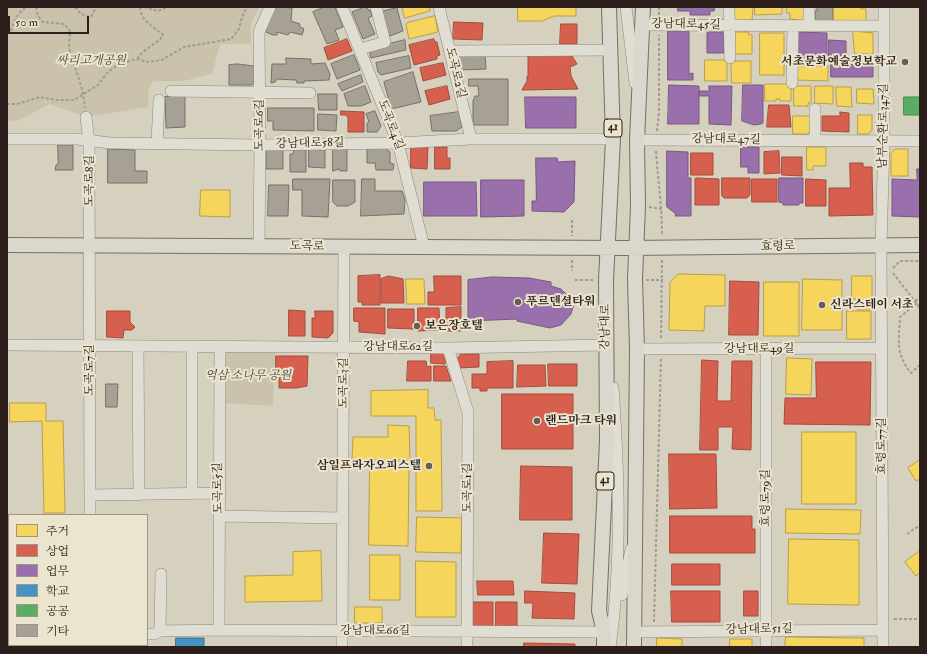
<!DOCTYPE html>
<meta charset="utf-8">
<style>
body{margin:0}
#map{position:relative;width:927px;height:654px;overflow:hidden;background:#d6d0be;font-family:"IM FELL Double Pica","Noto Serif KR",serif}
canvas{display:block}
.frame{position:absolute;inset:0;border:8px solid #2c1f1b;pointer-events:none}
.legend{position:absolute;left:8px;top:514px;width:140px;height:132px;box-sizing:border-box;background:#ebe4ce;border:1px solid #9f9586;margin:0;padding:5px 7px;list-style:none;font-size:12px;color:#2c1f1b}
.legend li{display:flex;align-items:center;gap:8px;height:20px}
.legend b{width:20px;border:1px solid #9f9586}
.scale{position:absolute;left:8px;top:16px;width:81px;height:18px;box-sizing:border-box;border:2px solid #2c1f1b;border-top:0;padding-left:5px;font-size:12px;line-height:14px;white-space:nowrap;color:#2c1f1b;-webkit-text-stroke:3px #ebe4ce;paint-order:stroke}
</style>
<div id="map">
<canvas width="927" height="654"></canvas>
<div class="frame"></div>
<ul class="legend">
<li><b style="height:11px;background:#f6d55c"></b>주거</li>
<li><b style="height:11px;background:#d6604d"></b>상업</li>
<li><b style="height:11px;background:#9970ab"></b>업무</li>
<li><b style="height:11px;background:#4393c3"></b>학교</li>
<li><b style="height:11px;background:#5aae61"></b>공공</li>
<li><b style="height:11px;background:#a7a195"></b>기타</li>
</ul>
<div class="scale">50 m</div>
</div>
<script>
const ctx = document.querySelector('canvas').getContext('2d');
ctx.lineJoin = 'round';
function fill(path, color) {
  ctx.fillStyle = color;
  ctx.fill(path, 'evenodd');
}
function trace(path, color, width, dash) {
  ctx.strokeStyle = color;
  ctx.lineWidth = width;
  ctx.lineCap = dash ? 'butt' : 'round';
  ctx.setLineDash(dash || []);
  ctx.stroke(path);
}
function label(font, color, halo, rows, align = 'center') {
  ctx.font = font + ' "IM FELL Double Pica","Noto Serif KR",serif';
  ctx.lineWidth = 4;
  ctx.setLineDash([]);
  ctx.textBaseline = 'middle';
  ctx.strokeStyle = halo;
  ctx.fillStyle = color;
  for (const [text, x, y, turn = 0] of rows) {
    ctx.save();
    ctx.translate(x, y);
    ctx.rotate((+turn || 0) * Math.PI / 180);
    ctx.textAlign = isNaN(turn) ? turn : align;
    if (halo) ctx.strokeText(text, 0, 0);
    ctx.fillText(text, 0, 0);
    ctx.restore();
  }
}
const green = new Path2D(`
 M7,7H259L251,24V44H220L212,74L183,81H154L149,87L148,107L86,117L50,104L17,121L7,120Z
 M223,349L275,350L273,406L222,403Z`);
const homes = new Path2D(`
 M402,7H429L430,11L405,18Z
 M518,7H576V16H554L542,21H518Z
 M732,7H753L752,20L733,21Z
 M755,7H782V14L755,15Z
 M787,7H805V21L790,19V13H787Z
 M833,7H861V9H866V23L833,22Z
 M435,16L438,32L409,39L406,25L407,23Z
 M853,31L873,33V54H855Z
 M735,32H749L748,34L752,35V54H737L735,52Z
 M760,33H784V75H760Z
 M705,60H725L727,63V81H705Z
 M731,61H751V83H732Z
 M797,66H828V81L797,80Z
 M765,84H791V101H780V99H776V101H765Z
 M794,86H811V103H808V106H794Z
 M815,86H833V104L815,103Z
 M836,87H851L852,107L837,106Z
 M857,89H873L874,104L857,103Z
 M858,115H872V130L868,134H858Z
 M793,116H810V130L808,134H793Z
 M807,147H826V166H813V170H807Z
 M895,149H908V176H891V154Z
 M201,190H230V217L200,216Z
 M678,274L725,275V306H705L704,331L669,330L670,283Z
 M852,276H872V310H857L858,299H852Z
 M406,279H424L425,304H407Z
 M803,279L842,280V330H802Z
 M764,282H799V336H764Z
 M847,311H871V339H847Z
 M787,358L812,359L811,395L786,394Z
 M428,390V408H434L435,420H441L442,511H416V416H371V391Z
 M10,403H46V421H63L65,513H44L42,421L10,422Z
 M388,425L409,426L410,460H352L353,437H388Z
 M802,432H856V504H802Z
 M920,460V479L916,481L908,468Z
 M370,465L409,466L408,546L369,545Z
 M786,509L861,510L860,534L786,533Z
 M417,517L462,518L461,553L416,552Z
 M789,539L859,540V605L788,604Z
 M7,540H9V562H7Z
 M321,551L322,601L245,602V576L293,575V552Z
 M920,551V572L916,576L905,562Z
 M370,555H400V600H370Z
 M416,561L456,562V617H416Z
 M355,607H382V623H355Z
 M786,637L864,638V647H785Z
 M657,638L682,639V647H657Z
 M730,639H752V647H730Z`);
const shops = new Path2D(`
 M454,22L483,23L482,40L453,39Z
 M561,24H577V44H560Z
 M347,39L352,51L328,60L324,48Z
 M434,39L435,42H437L440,55L437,56V59L414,65L409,45Z
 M570,54V57L572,56L577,64L570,67L571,76L578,89L522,90L527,81V76L528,77V56Z
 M443,63L446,75L423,81L420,68Z
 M447,86L450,99L429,105L425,91Z
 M769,105H789L791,127H767Z
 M341,111L364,112V132H348V118L346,115H341Z
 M840,112L849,113V132L822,131V116H840Z
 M411,146H428L427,169L411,168Z
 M435,147H447V158H450V169H435Z
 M779,151L780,173L764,174V152Z
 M691,153H713V175H691Z
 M782,157H802V176L782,175Z
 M850,163H863V167H872L873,215L829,216V188H850Z
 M697,178L719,179V205H695V179Z
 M722,178H750V195L747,198H724L722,196Z
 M752,179H777V202H752Z
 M806,179L826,180V206H806Z
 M380,275V305H362V302H358V276Z
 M389,276L403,279L404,303H381V279Z
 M434,276H461V305H428V292H434Z
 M730,281L759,282L758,335H729Z
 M461,307V331H446V308Z
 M354,308H385V334L359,332V322L354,321Z
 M418,308H439L440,330L418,331Z
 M388,309H414V329L388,328Z
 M289,310L305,311V336H289Z
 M107,311H130V322L135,327L132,330H124L123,338L107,337Z
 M315,311H333V333L328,338L312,337V318H315Z
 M431,353H446L445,364L431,363Z
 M461,354H479V367L459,368L457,359Z
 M276,356H308L307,386L297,388H279V371L276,372Z
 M702,360L718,361L717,401H731L732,361H752L751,450L732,449L733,427H718V450H700Z
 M408,361H426L427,367L431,366V381H407Z
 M513,361V388H487V391H480V388H472V374H487V362Z
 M816,362H871L870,425L784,424L785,398H816Z
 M548,364H577V386H549Z
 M518,365H545L546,386L517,387Z
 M434,366H446L451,381H434Z
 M502,394H573V449H502Z
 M669,454H716L717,508L670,509Z
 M521,466L572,467V520H520Z
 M670,516H752V529H755V553H670Z
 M544,533L579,534L577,584L542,583Z
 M672,564H720V585H672Z
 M477,581H513L514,595H478Z
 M525,591L575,593L574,619L532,618L533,603H525Z
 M671,591H720V622H672Z
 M744,591H758V616H744Z
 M473,602H493V627H473Z
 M496,602H517V627H496Z
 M524,643L575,644V647H524Z
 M44,645H71V647H50Z`);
const offices = new Path2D(`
 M678,7H715L714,11H710V15H690V11H678Z
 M668,31H689V74L693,73V80H668Z
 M711,32H724V53H707V33Z
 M797,32L827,33V59H797Z
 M829,40L846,41V56H829Z
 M831,61H873V77H831Z
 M669,85L699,86V124H668Z
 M743,85H763V123L761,124L754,125L742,121Z
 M709,86H732L731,125L709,124V96H699V91H709Z
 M525,97H576V128H526Z
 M741,147H759V173H748V167H741Z
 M667,151L688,152V178H691V216H675L676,214L667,207Z
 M536,158H557L558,162L575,161L574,202L564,212L532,211V201H536Z
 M917,169H920V217L892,216V179L917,180Z
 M779,178H803V203H799V205H783V203L779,202Z
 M481,180H524V216L481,217Z
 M424,182H476L477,216H424Z
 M492,277L529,278L551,282V286L561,289L566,294L569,305L574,304L571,314L561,325L550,328L517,321V319L468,321V280Z`);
const schools = new Path2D(`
 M176,638H204V647H176Z`);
const public = new Path2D(`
 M904,97H920V115H904Z`);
const building = new Path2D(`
 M275,7L292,8L291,21L300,24L299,26L304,29L302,35L290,32L288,35L277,32V35H273L266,32Z
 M325,7H335L343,27L335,30L339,40L327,44L313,12Z
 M362,7H367L368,10H370L372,16L368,18L375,34L363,39L352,12L362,8Z
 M817,7H833V22H817V20L815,19V11H817Z
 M397,8L403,31L387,37L380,12Z
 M405,40L406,50L371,58L369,49Z
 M354,55L360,70L337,79L331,64Z
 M460,55H485L486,69L460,70Z
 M409,56L411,68L381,75L378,72L376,63Z
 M286,58L311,59V64L325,63L330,74L329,80L304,81V83H297L296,80L277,79L275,82L271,83L272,64H286Z
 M238,64L254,66V83L252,85H229V65Z
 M413,72L421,102L391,109L384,82Z
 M361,75L363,82L342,91L338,84Z
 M469,79H508V125H473V101L475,96H479L478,86H469Z
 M365,86L371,102L361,106H348L344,94Z
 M318,94H337V110H319Z
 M185,96V127L166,128L165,97Z
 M268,108H314V131L273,130V121H268Z
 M375,111L381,126L377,132H367V123L369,122L366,114Z
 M459,112L462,127L456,131H432L430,116Z
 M318,114L337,115L336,131L318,130Z
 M58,145H73V170H55L56,165L58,164Z
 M270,147L283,148V169H266V151Z
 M294,147H306V172H290V154H293Z
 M309,147H325V168L309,167Z
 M384,147L390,152V163L394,164L393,170H376L375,163H367V148Z
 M108,149L135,150V171H147V183H108Z
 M333,149H347V171H340L339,169L333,171Z
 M293,179H330L328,217L302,216V190H293Z
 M362,179H375V191H402L405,200L404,214L361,216Z
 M333,180H355V202L348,206H337L333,202Z
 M269,185H289L288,216H268Z
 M106,384H118L117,407H106Z
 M7,645H32V647H7Z`);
const path = new Path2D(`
 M36,7L38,16L43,22L64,24L70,31L69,48L82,89L85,108
 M75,7L81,14L91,17L96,7
 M144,7L158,11L167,7
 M659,15V7
 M7,33H10C14,22 16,12 28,7
 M137,59C144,48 159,43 163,35C152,25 142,23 140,7
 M7,104H17L40,97L56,100H74L98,85L108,72L119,64L137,59L147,62L162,60L184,47L231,39L239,29L242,17L247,7
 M657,131L659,113V35
 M656,151C658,180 662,208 662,236
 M649,207L662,209
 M572,220V236
 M572,260V271
 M893,268L900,261H920
 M893,273L920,308
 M575,280H594
 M646,280H663
 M915,301L920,298
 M917,303L900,317C899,341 895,353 911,373L920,365
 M661,338L662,259
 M907,534L920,525
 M894,619H920
 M654,622L661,358`);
const minor = new Path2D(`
 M342,7L398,143L424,247
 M439,7L471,139
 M626,7L635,83
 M729,7L730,58
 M643,25L884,26
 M809,26V7
 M360,49L385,42L376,7
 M450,51L611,50
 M792,83L793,26
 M171,91L310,93
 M86,117L89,141L90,515
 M7,139H77L110,143L260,145L398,143L471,139H613
 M637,140L920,141
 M815,141V109
 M157,143L159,100
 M259,246L260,145L259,32L270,7
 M7,345L448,348L605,345
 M138,346L139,495
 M192,346V494
 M448,348L468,412L467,647
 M637,349L882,348
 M90,495L218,493
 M219,516L343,518
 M622,595L631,549
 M219,630L220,346
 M7,631H9
 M160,631L161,574
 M635,632L882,630
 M147,634H154L160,631L219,630L604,632
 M89,647V645
 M342,647L344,247
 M610,647C622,562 619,474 613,388
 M766,647V349
 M883,647L881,245L884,141V7`);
const major = new Path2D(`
 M7,245L627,248L920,245
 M604,647V632L599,611L607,441L606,280L613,139L609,7
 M634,647L637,349L635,279L638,206L637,140L643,7`);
const markers = [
 [905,62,4,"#685d54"],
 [518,302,4,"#685d54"],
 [822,305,4,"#685d54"],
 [417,326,4,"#685d54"],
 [537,421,4,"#685d54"],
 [429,466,4,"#685d54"]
];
const shields = [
 [613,128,18],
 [605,481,18]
];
const shieldNames = [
 ["41",613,128],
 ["41",605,481]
];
const streetNames = [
 ["강남대로45길",686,25,1],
 ["도곡로2길",455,73,76],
 ["도곡로6길",260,125,-90],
 ["도곡로4길",390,125,69],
 ["남부순환로347길",884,126,-89],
 ["강남대로47길",726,140,1],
 ["강남대로58길",310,144,-1],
 ["도곡로8길",90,181,-90],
 ["도곡로",307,247,1],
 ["효령로",778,247,-1],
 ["강남대로",606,327,-89],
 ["강남대로62길",398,347],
 ["강남대로49길",759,349],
 ["도곡로7길",90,370,-90],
 ["도곡로3길",344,383,-90],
 ["효령로77길",882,446,-90],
 ["도곡로5길",219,488,-91],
 ["도곡로1길",468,488,-90],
 ["효령로79길",766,498,-90],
 ["강남대로51길",759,630,-1],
 ["강남대로66길",375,631]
];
const parkNames = [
 ["싸리고개공원",91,61],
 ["역삼 소나무 공원",248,376]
];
const poiNames = [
 ["서초문화예술정보학교",897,62,"right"],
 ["푸르덴셜타워",526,302],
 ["신라스테이 서초",830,305],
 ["보은장호텔",425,326],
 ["랜드마크 타워",545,421],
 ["삼일프라자오피스텔",421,466,"right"]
];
fill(green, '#cac2aa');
fill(homes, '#f6d55c');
trace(homes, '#b99e48', 1);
fill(shops, '#d6604d');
trace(shops, '#a34c3e', 1);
fill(offices, '#9970ab');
trace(offices, '#785880', 1);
fill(schools, '#4393c3');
trace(schools, '#3c7091', 1);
fill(public, '#5aae61');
trace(public, '#4c834c', 1);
fill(building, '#a7a195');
trace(building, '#757068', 1);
trace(minor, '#8d887e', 12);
trace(major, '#757068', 16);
trace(path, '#a09c95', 2, [3, 2]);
trace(minor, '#e0ddd3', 11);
trace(major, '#dad7cc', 14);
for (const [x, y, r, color] of markers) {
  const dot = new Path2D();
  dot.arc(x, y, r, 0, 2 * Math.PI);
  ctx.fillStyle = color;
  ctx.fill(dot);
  trace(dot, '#ebe4ce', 1.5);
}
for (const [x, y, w] of shields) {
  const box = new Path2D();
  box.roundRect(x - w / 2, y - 9, w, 18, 3);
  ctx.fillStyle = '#ebe4ce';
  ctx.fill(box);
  trace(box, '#2c1f1b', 1);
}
label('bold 11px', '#2c1f1b', null, shieldNames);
label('12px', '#2c1f1b', '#ebe4ce', streetNames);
label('italic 12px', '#51453a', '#ebe4ce', parkNames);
label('bold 12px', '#2c1f1b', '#ebe4ce', poiNames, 'left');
</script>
